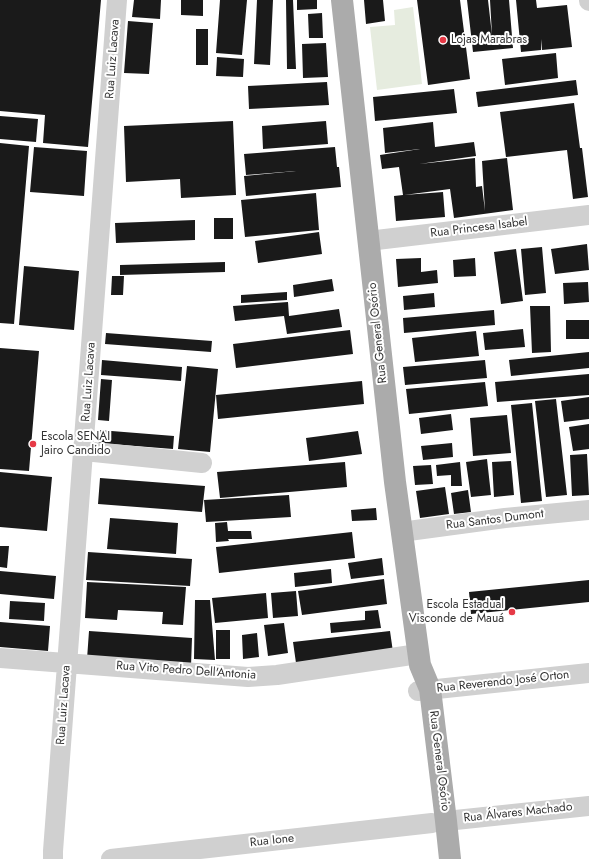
<!DOCTYPE html>
<meta charset="utf-8">
<style>
body{margin:0}
canvas{display:block;background:#fff}
</style>
<canvas width="589" height="859"></canvas>
<script>
const ctx = document.querySelector('canvas').getContext('2d');
ctx.lineJoin = 'round';
function fill(path, color) {
  ctx.fillStyle = color;
  ctx.fill(path, 'evenodd');
}
function trace(path, color, width, dash) {
  ctx.strokeStyle = color;
  ctx.lineWidth = width;
  ctx.lineCap = dash ? 'butt' : 'round';
  ctx.setLineDash(dash || []);
  ctx.stroke(path);
}
function label(font, color, halo, rows, align = 'center') {
  ctx.font = font + ' Jost,sans-serif';
  ctx.lineWidth = 4;
  ctx.setLineDash([]);
  ctx.textBaseline = 'middle';
  ctx.strokeStyle = halo;
  ctx.fillStyle = color;
  for (const [text, x, y, turn = 0] of rows) {
    ctx.save();
    ctx.translate(x, y);
    ctx.rotate((+turn || 0) * Math.PI / 180);
    ctx.textAlign = isNaN(turn) ? turn : align;
    if (halo) ctx.strokeText(text, 0, 0);
    ctx.fillText(text, 0, 0);
    ctx.restore();
  }
}
const green = new Path2D(`
 M413,7L422,84L377,90L370,27L395,25L394,10Z`);
const building = new Path2D(`
 M0,0H101L88,147L43,143L45,115L0,111Z
 M134,0H161L160,19L132,17Z
 M181,0H203V16L181,15Z
 M220,0H247L242,55L216,53Z
 M257,0H273L270,65L254,64Z
 M286,0H293L296,69H287Z
 M297,0H317V9L297,10Z
 M364,0H383L385,21L366,24Z
 M417,0H460L470,79L428,85Z
 M467,0H488L492,35L490,0H509L513,48L473,52Z
 M516,0H536L537,8L567,5L572,47L542,50L541,39V50L521,52Z
 M322,13L323,38H309L308,14Z
 M128,21L153,23L149,74L124,73Z
 M196,29H208V65H196Z
 M326,43L328,77L303,78L302,44Z
 M556,53L558,78L505,85L502,59Z
 M217,57L244,59L243,77L216,76Z
 M576,80L578,95L478,107L476,92Z
 M327,82L329,105L249,109L248,86Z
 M454,89L457,113L375,121L373,97Z
 M574,103L580,148H582L588,197L573,199L567,150L506,157L500,112Z
 M0,116L38,119L36,142L0,139Z
 M233,121L236,195L181,198L180,179L126,182L124,126Z
 M326,121L328,144L263,149L262,126Z
 M433,122L435,147L474,142L476,156L419,164L475,158L476,187L482,186L485,211L482,161L507,158L513,210L454,218L450,189L404,195L443,192L445,217L396,221L394,196L403,195L399,167L382,169L380,155L420,149L385,153L383,128Z
 M0,143L29,146L14,324L0,323Z
 M34,147L87,151L84,196L30,192Z
 M335,147L337,167H339L341,187L246,196L244,176L296,171L246,175L244,154Z
 M316,193L319,230L245,237L241,200Z
 M214,218H233V239H214Z
 M195,220V240L116,243L115,223Z
 M319,232L322,254L258,263L255,241Z
 M587,244L589,270L555,274L551,249Z
 M542,247L546,293L525,295L521,249Z
 M516,249L523,301L501,304L494,252Z
 M421,258V272L437,270L438,283L398,287L396,259Z
 M475,258L476,276L454,277L453,260Z
 M225,262V272L120,275V265Z
 M24,266L79,271L74,330L19,325Z
 M112,276H124L123,295H111Z
 M332,279L334,291L294,297L293,285Z
 M588,282L589,302L564,304L563,283Z
 M287,292V300L241,303V295Z
 M434,293L435,307L404,310L403,296Z
 M288,302L289,316L339,309L342,327L287,334L284,316L235,321L233,306Z
 M530,306H550L551,352L532,353Z
 M494,310L495,325L404,333L403,318Z
 M566,320H589V339H566Z
 M523,329L525,347L485,350L483,333Z
 M350,330L353,354L236,368L233,344Z
 M476,331L479,356L415,362L412,338Z
 M106,333L212,341L211,352L105,344Z
 M0,348L39,351L29,471L0,469Z
 M589,352V368L511,376L509,360Z
 M102,360L182,367L181,381L101,375Z
 M485,360L487,378L405,385L403,367Z
 M187,366L218,369L210,452L178,449Z
 M589,374V395L497,402L495,382Z
 M101,379L112,380L109,421L98,420Z
 M362,381L364,404L218,419L216,395Z
 M485,382L488,406L409,414L406,389Z
 M589,397V419L564,422L561,401Z
 M556,399L567,495L546,497L535,401Z
 M532,403L542,501L521,503L511,405Z
 M451,414L453,430L421,434L419,418Z
 M507,415L511,453L473,456L470,418Z
 M589,424V449L573,451L569,427Z
 M99,430L174,436L173,449L98,443Z
 M358,431L362,454L309,461L306,438Z
 M452,443L453,457L423,460L421,446Z
 M587,454L589,495L572,496L570,455Z
 M487,459L491,495L471,497L466,462Z
 M511,461L514,495L494,497L492,462Z
 M345,462L347,487L220,498L217,472Z
 M460,462L462,486H451V475L437,476L436,465Z
 M431,465L433,484L415,485L413,466Z
 M0,472L52,477L47,531L0,527Z
 M100,478L205,486L202,512L98,504Z
 M445,487L449,514L420,518L416,491Z
 M468,490L471,512L454,514L451,493Z
 M289,495L291,517L206,522L204,500Z
 M376,508L377,520L352,521L351,510Z
 M110,518L178,523L176,554L107,549Z
 M227,522L228,531H251L252,539H228L229,541L216,542L215,523Z
 M352,532L355,558L219,573L216,547Z
 M0,546H9L7,568L0,567Z
 M88,552L192,559L190,586L86,580Z
 M382,558L384,575L351,579L348,563Z
 M331,569L332,583L295,587L294,573Z
 M0,571L56,576L54,599L0,594Z
 M384,579L387,604L302,615L298,591Z
 M589,580V602L471,614L469,592Z
 M87,582L186,587L183,625L162,624L163,612L118,610L117,620L85,618Z
 M296,591L298,616L273,618L271,593Z
 M266,593L268,618L215,623L212,598Z
 M195,600H210L215,660L194,659Z
 M10,601L45,603L44,621L9,619Z
 M378,610L381,628L331,633L330,623L365,620V611Z
 M0,622L50,626L48,651L0,647Z
 M284,623L288,653L268,656L264,625Z
 M216,630H230V659H216Z
 M89,631L192,638L191,666L87,659Z
 M390,631L393,652L296,663L293,642Z
 M257,633L259,657L243,659L242,635Z`);
const minor = new Path2D(`
 M589,0V1
 M368,241L589,215
 M84,451L202,463
 M401,532L505,518L589,510
 M0,658L248,677L277,675L418,654
 M418,691L589,673
 M446,821L589,806
 M53,859V851L117,0
 M111,859L432,823`);
const major = new Path2D(`
 M342,0L395,482L420,665L430,689L446,821L450,859`);
const markers = [
 [443,40,4,"#e63946"],
 [33,444,4,"#e63946"],
 [512,612,4,"#e63946"]
];
const poiNames = [
 ["Lojas Marabras",451,40],
 ["Escola SENAI",41,437],
 ["Jairo Candido",41,451],
 ["Escola Estadual",504,605,"right"],
 ["Visconde de Mauá",504,619,"right"]
];
const streetNames = [
 ["Rua Luiz Lacava",113,59,-86],
 ["Rua Princesa Isabel",479,228,-7],
 ["Rua General Osório",378,333,-96],
 ["Rua Luiz Lacava",89,382,-86],
 ["Rua Santos Dumont",495,520,-7],
 ["Rua Vito Pedro Dell'Antonia",186,671,4],
 ["Rua Reverendo José Orton",503,682,-6],
 ["Rua Luiz Lacava",64,705,-86],
 ["Rua General Osório",439,761,83],
 ["Rua Álvares Machado",518,813,-6],
 ["Rua Ione",272,841,-6]
];
fill(green, '#e6ecdf');
fill(building, '#1a1a1a');
trace(minor, '#d0d0d0', 20);
trace(major, '#ababab', 22);
for (const [x, y, r, color] of markers) {
  const dot = new Path2D();
  dot.arc(x, y, r, 0, 2 * Math.PI);
  ctx.fillStyle = color;
  ctx.fill(dot);
  trace(dot, '#fff', 1.5);
}
label('12px', '#333', '#fff', poiNames, 'left');
label('12px', '#333', '#fff', streetNames);
</script>
